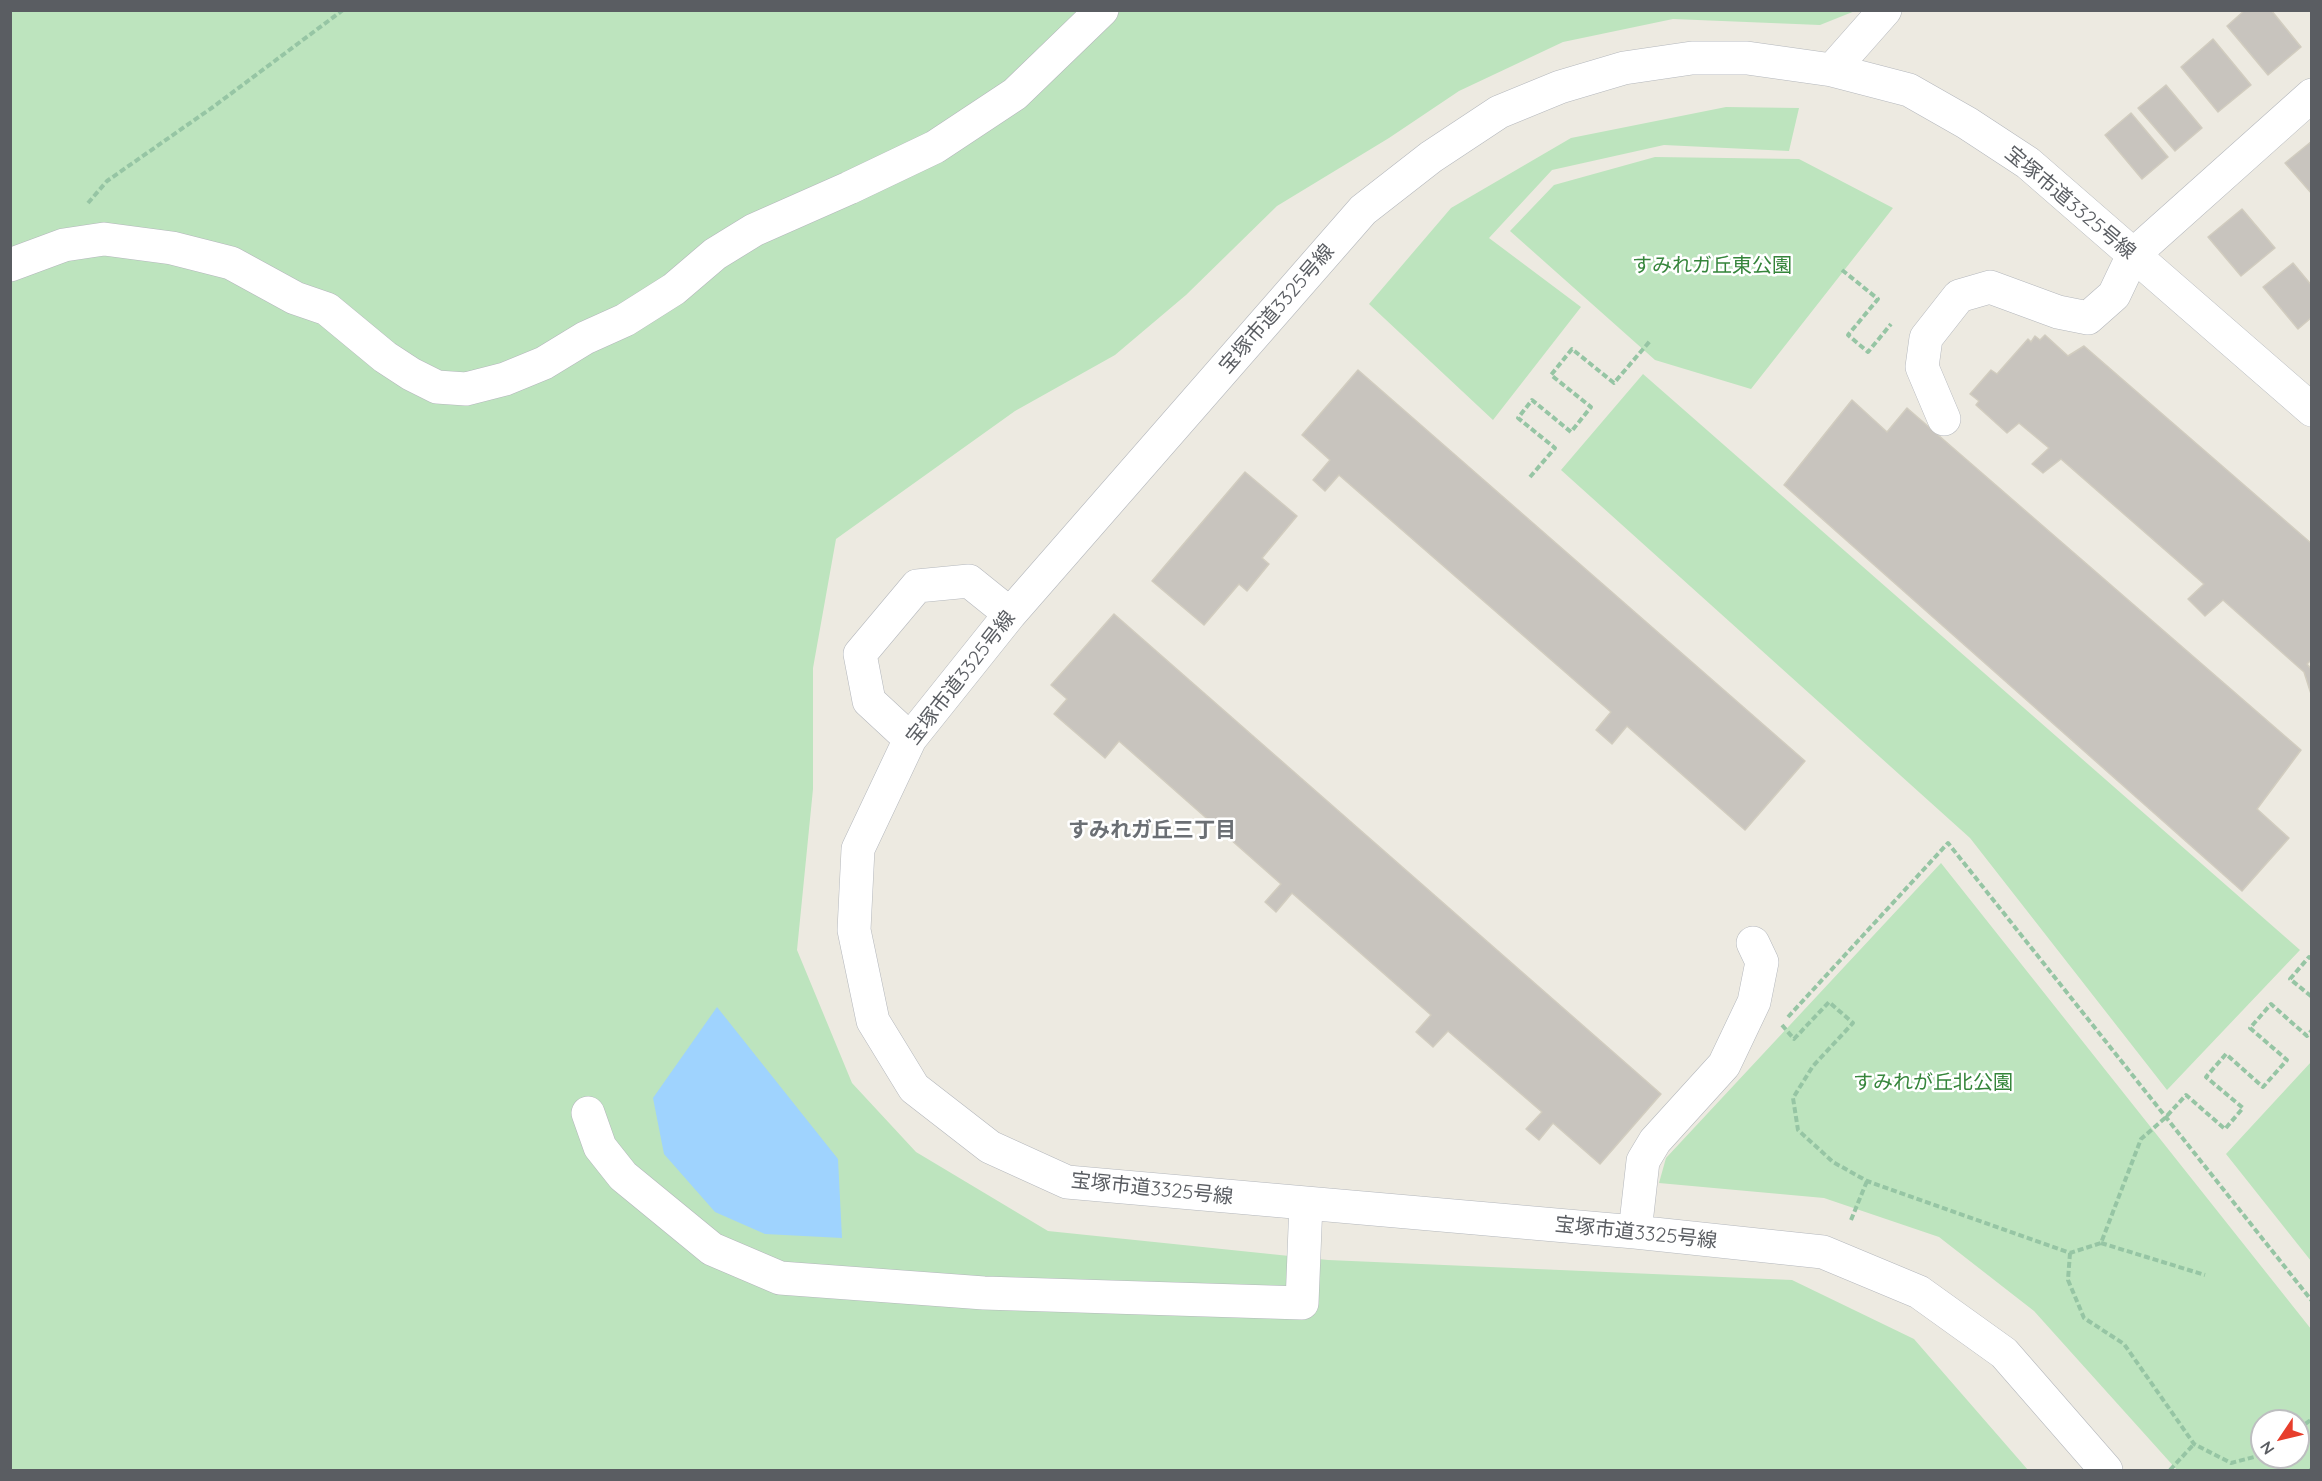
<!DOCTYPE html>
<meta charset="utf-8">
<style>
body{margin:0}
#map{position:relative;width:2322px;height:1481px;overflow:hidden;background:#edeae1;font-family:Quicksand,sans-serif}
canvas{display:block}
.frame{position:absolute;inset:0;border:12px solid #5a5d62;pointer-events:none}
.north{position:absolute;left:2250px;top:1409px;width:60px;height:60px;box-sizing:border-box;background:#fff;border:2px solid #bdbec0;border-radius:50%;rotate:235deg;font-size:16px;font-weight:700;line-height:24px;text-align:center;color:#5a5d62}
.north::after{content:'';display:block;margin:auto;width:21px;height:27px;background:#e73e2c;clip-path:polygon(50% 0,100% 100%,50% 72%,0 100%)}
</style>
<div id="map">
<canvas width="2322" height="1481"></canvas>
<div class="frame"></div>
<div class="north">N</div>
</div>
<script>
const ctx = document.querySelector('canvas').getContext('2d');
ctx.lineJoin = 'round';
function fill(path, color) {
  ctx.fillStyle = color;
  ctx.fill(path, 'evenodd');
}
function trace(path, color, width, dash) {
  ctx.strokeStyle = color;
  ctx.lineWidth = width;
  ctx.lineCap = dash ? 'butt' : 'round';
  ctx.setLineDash(dash || []);
  ctx.stroke(path);
}
function label(font, color, halo, rows, align = 'center') {
  ctx.font = font + ' Quicksand,"Noto Sans JP",sans-serif';
  ctx.lineWidth = 5;
  ctx.setLineDash([]);
  ctx.textBaseline = 'middle';
  ctx.strokeStyle = halo;
  ctx.fillStyle = color;
  for (const [text, x, y, turn = 0] of rows) {
    ctx.save();
    ctx.translate(x, y);
    ctx.rotate((+turn || 0) * Math.PI / 180);
    ctx.textAlign = isNaN(turn) ? turn : align;
    if (halo) ctx.strokeText(text, 0, 0);
    ctx.fillText(text, 0, 0);
    ctx.restore();
  }
}
const green = new Path2D(`
 M10,11H1855L1820,25L1673,19L1563,42L1459,91L1389,138L1277,206L1186,295L1115,355L1015,411L836,539L813,668V789L797,950L852,1083L916,1152L1048,1231L1328,1260L1792,1280L1914,1339L2028,1470H11Z
 M1726,107L1799,108L1789,151L1664,145L1552,170L1489,238L1581,307L1493,420L1369,304L1451,208L1571,138Z
 M1655,157L1799,159L1893,208L1751,389L1655,360L1510,231L1554,185Z
 M1643,374L2300,950L2167,1090L1970,838L1561,470Z
 M1941,863L2311,1329V1470H2177L2034,1311L1939,1237L1824,1198L1659,1183L1666,1158ZM2262,1421H2298V1457H2262Z
 M2311,1062V1261L2226,1154Z`);
const water = new Path2D(`
 M717,1007L838,1159L842,1238L765,1234L715,1212L664,1154L653,1098Z`);
const building = new Path2D(`
 M2245,10H2271L2301,47L2268,75L2227,26Z
 M2213,39L2251,85L2218,112L2181,67Z
 M2166,85L2202,128L2175,151L2138,108Z
 M2131,113L2168,157L2142,179L2105,135Z
 M2312,141V194L2285,163Z
 M2242,209L2275,248L2241,276L2208,237Z
 M2293,263L2312,286V317L2298,329L2263,287Z
 M2045,335L2068,356L2084,346L2312,544V659L2307,664L2312,670V697L2304,672L2223,600L2205,616L2188,599L2204,584L2061,459L2043,473L2032,464L2049,448L2019,423L2007,433L1976,405L1979,401L1970,394L1991,370L1997,374L2028,339L2031,342L2035,336L2040,340Z
 M1358,370L1805,761L1745,830L1627,726L1612,744L1596,730L1611,712L1339,475L1325,491L1313,480L1330,460L1302,435Z
 M1852,400L1887,432L1907,408L2301,750L2257,809L2289,838L2242,891L1784,485Z
 M1245,472L1297,516L1262,558L1269,564L1247,591L1239,584L1204,625L1152,581Z
 M1114,614L1661,1094L1600,1164L1553,1123L1539,1140L1526,1129L1542,1112L1448,1031L1433,1047L1416,1032L1431,1015L1292,893L1276,912L1265,902L1281,884L1119,741L1105,758L1054,714L1067,699L1051,685Z`);
const path = new Path2D(`
 M88,203L107,181L213,107L343,10
 M1842,270L1878,299L1848,335L1868,352L1891,324
 M1530,477L1555,448L1518,418L1532,400L1571,432L1591,407L1551,375L1572,349L1614,383L1650,341
 M2312,959L2309,957L2290,979L2312,997
 M1788,1017L1948,843L2312,1301
 M1782,1025L1794,1039L1829,1002L1853,1023L1813,1066L1793,1098L1798,1130L1833,1162L1867,1181L2070,1253L2101,1243L2141,1139L2165,1118L2186,1095L2225,1129L2243,1108L2206,1077L2226,1054L2263,1087L2287,1060L2250,1028L2271,1004L2307,1036L2312,1030
 M1851,1220L1867,1181
 M2101,1243L2205,1275
 M2070,1253L2068,1280L2084,1318L2124,1344L2194,1444L2231,1463L2262,1455
 M2298,1429L2312,1419
 M2170,1470L2194,1444
 M2310,1470L2312,1469`);
const minor = new Path2D(`
 M1832,70L1885,10
 M10,265L64,245L104,239L172,248L231,263L295,298L327,309L385,357L411,374L437,387L466,389L505,379L544,363L585,338L625,320L674,289L715,254L754,230L849,188L935,147L1015,94L1102,10
 M1944,419L1922,367L1926,338L1959,296L1990,287L2058,312L2088,318L2114,295L2133,255L2312,95
 M910,739L869,701L860,654L917,586L969,581L1010,614
 M588,1113L600,1147L623,1176L712,1249L780,1278L984,1293L1302,1303L1306,1203
 M1635,1232L1643,1161L1655,1141L1724,1065L1754,1002L1762,962L1753,943
 M2106,1470L2004,1353L1919,1292L1823,1252L1635,1232L1067,1182L990,1147L914,1088L873,1021L854,930L858,849L910,739L1010,614L1363,210L1431,157L1499,112L1560,87L1624,68L1692,58H1747L1832,70L1909,90L1967,123L2028,163L2312,410`);
const streetNames = [
 ["宝塚市道3325号線",2070,203,40],
 ["宝塚市道3325号線",1277,309,-49],
 ["宝塚市道3325号線",961,678,-52],
 ["宝塚市道3325号線",1152,1189,6],
 ["宝塚市道3325号線",1636,1233,6]
];
const parkNames = [
 ["すみれガ丘東公園",1712,266],
 ["すみれが丘北公園",1933,1083]
];
const neighbourhoodNames = [
 ["すみれガ丘三丁目",1152,831]
];
fill(green, '#bde4be');
fill(water, '#9fd3fe');
fill(building, '#c8c4be');
trace(building, '#d1ccbf', 1.5);
trace(minor, '#b4b7bc', 34);
trace(path, '#96c5a4', 4, [6, 3]);
trace(minor, '#fff', 33);
label('20px', '#5a5d62', '#fff', streetNames);
label('20px', '#35853b', '#fff', parkNames);
label('bold 21px', '#6b6f74', '#fff', neighbourhoodNames);
</script>
